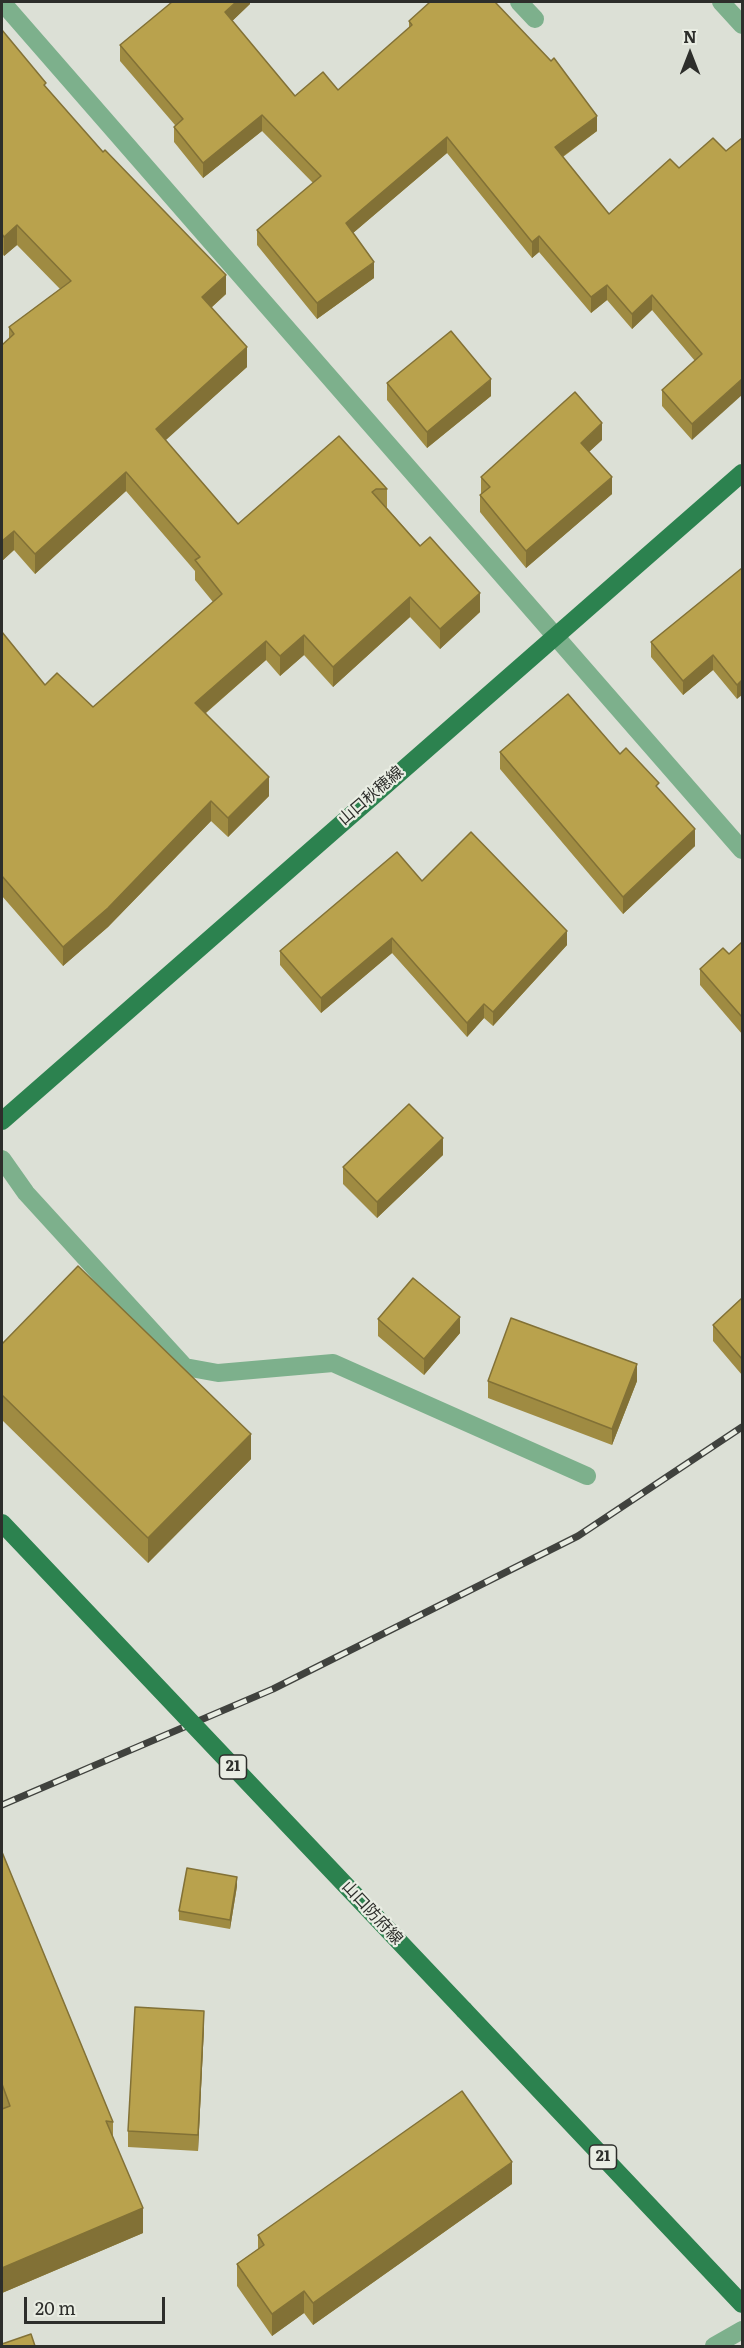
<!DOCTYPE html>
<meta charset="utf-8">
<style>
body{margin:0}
#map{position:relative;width:744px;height:2348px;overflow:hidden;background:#dce0d6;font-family:Literata,serif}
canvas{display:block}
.frame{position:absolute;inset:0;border:3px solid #2d2e2b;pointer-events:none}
.north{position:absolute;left:660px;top:24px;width:60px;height:60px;-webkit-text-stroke:4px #e9ede3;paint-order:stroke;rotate:0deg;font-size:16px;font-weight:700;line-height:24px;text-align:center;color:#2d2e2b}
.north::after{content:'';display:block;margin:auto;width:21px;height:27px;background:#2d2e2b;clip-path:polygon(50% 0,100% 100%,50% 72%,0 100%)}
.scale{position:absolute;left:24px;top:2297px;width:141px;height:27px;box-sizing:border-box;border:3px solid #2d2e2b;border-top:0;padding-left:8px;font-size:18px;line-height:21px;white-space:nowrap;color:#2d2e2b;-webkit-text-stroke:4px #e9ede3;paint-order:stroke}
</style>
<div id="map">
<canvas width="744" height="2348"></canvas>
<div class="frame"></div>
<div class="north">N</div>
<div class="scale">20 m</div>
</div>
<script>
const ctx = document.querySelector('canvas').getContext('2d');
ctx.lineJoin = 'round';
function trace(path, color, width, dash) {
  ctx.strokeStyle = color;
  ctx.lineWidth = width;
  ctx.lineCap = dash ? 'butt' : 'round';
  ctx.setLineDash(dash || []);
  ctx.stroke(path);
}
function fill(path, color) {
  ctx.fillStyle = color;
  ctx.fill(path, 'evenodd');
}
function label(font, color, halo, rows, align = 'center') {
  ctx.font = font + ' Literata,"Noto Sans JP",serif';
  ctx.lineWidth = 4.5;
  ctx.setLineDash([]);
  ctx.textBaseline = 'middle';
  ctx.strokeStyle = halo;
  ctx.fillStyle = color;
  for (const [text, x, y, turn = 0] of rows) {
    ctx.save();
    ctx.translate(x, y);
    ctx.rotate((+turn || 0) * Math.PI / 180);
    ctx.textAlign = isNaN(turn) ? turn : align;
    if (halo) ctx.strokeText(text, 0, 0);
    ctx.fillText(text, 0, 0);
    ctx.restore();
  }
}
const minor = new Path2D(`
 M2,2L742,850
 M519,2L535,19
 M721,2L742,25
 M2,1159L26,1193L185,1367L218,1373L333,1363L587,1476
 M714,2346L742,2330`);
const major = new Path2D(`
 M2,1121L742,473
 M464,2010L742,2304`);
const rail = new Path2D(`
 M2,1805L273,1689L578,1536L742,1427`);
const majorBridge = new Path2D(`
 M2,1523L464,2010`);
const wall = new Path2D(`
 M250,2V4L232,21L295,96L338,90L409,28V21L597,131L563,157L609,214L679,168L726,151L692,440L662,406V390L695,361L652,310L632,329L607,300L591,313L539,252L532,258L447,153L353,233L374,278L317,319L257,245V230L313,183L262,131L203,178L174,142V127L175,125L120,61V45Z
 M2,30L46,87L226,294L211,308L247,367L165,440L238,524L339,436L387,489V508L480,612L440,649L410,617L333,687L304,655L280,676L266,660L206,713L269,796L228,837L211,821L108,927L63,966L2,896V632L45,685L93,707L213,602L195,580V571L126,491L35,574L14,550L2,561V345L9,339V327L60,289L17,245L4,256L2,253Z
 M387,383L491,396L427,448L387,400Z
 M602,440L589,452L612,494L526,568L480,512V495L481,494V477Z
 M742,568L737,699L713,670L683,695L651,657V642Z
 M500,752L620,754L659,790L695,846L623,914L500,769Z
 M422,881L567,945L493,1026L484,1018L467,1037L392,953L321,1013L280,965V951Z
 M742,942V1034L700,985V969L729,954Z
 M443,1155L377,1218L343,1184V1167Z
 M742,1298V1375L713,1341V1325Z
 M378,1319L460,1333L424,1375L378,1336Z
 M2,1344L251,1459L148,1563L2,1420Z
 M488,1381H637L612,1445L488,1398Z
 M2,1852L113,2122V2138L143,2233L2,2293Z
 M237,1886L230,1929L179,1920V1911Z
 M204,2027L198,2151L128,2147V2131Z
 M512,2184L313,2325L304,2313L272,2336L237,2286V2264L258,2249V2235Z`);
const shadedWall = new Path2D(`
 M236,2H250V4L225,28V12Z
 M262,115V131L203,178V163Z
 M597,116V131L555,162V147Z
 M447,137V153L346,239V223Z
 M17,225V245L4,256V237Z
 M539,236V252L532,258V242Z
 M374,262V278L317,319V303Z
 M226,275V294L202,316V297Z
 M607,285V300L591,313V297Z
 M652,295V310L632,329V314Z
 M247,347V367L156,449V429Z
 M491,379V396L427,448V432Z
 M742,379V395L692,440V424Z
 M602,423V440L581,459V443Z
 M126,472V491L35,574V554Z
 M612,477V494L526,568V551Z
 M14,531V550L2,561V541Z
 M480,593V612L440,649V629Z
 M410,597V617L333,687V667Z
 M304,635V655L280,676V656Z
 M266,641V660L195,722V703Z
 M713,655V670L683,695V681Z
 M742,680V695L737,699V685Z
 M269,777V796L228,837V818Z
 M211,801V821L108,927L63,966V947Z
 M695,829V846L623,914V897Z
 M567,931V945L493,1026V1012Z
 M392,938V953L321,1013V998Z
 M484,1004V1018L467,1037V1023Z
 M443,1138V1155L377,1218V1202Z
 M460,1317V1333L424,1375V1359Z
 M637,1364V1381L612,1445V1429Z
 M251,1434V1459L148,1563V1538Z
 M237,1877V1886L230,1929V1920Z
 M204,2011V2027L198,2151V2135Z
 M512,2162V2184L313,2325V2303Z
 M143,2208V2233L2,2293V2268Z
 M304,2291V2313L272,2336V2314Z`);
const building = new Path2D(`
 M172,2H236L225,12L295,96L323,72L338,90L412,25L409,21L430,2H495L551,61L554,58L597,116L555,147L609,214L670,159L679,168L713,138L726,151L742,138V379L692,424L662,390L702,354L652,295L632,314L607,285L591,297L539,236L532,242L447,137L346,223L374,262L317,303L257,230L321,176L262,115L203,163L174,127L183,119L120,45Z
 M2,30L46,83L44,85L103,152L105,150L226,275L202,297L247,347L156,429L238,524L339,436L387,489H376L372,492L420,546L430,537L480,593L440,629L410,597L333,667L304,635L280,656L266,641L195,703L269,777L228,818L211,801L108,908L63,947L2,876V632L45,685L57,673L93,707L222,594L195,560L200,557L126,472L35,554L14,531L2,541V345L14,334L9,327L71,281L17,225L4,237L2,234Z
 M451,331L491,379L427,432L387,383Z
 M575,392L602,423L581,443L612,477L526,551L480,495L490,487L481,477Z
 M742,568V680L737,685L713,655L683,681L651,642Z
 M568,694L620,754L626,748L659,783L656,786L695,829L623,897L500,752Z
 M471,832L567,931L493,1012L484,1004L467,1023L392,938L321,998L280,951L397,852L422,881Z
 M742,942V1017L700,969L723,948L729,954Z
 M409,1104L443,1138L377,1202L343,1167Z
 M78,1266L251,1434L148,1538L2,1395V1344Z
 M413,1278L460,1317L424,1359L378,1319Z
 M742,1298V1359L713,1325Z
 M511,1318L637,1364L612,1429L488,1381Z
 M2,1852L113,2122L106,2121L143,2208L2,2268V2109L10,2106L2,2084Z
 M187,1868L237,1877L230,1920L179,1911Z
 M135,2007L204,2011L198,2135L128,2131Z
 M462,2091L512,2162L313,2303L304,2291L272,2314L237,2264L264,2245L258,2235Z
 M31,2334L35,2346H2V2344Z`);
const shields = [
 [233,1767,27],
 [603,2157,27]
];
const shieldNames = [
 ["21",233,1767],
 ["21",603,2157]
];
const streetNames = [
 ["山口秋穂線",371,796,-41],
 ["山口防府線",372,1913,47]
];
trace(minor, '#7db08c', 18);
trace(major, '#2c824f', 18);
trace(rail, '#40423e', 7);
trace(rail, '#e9ede3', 4.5, [14]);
trace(majorBridge, '#2c824f', 18);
fill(wall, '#9f8b42');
fill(shadedWall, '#827136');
fill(building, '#b9a24d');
trace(building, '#827136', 1.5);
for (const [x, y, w] of shields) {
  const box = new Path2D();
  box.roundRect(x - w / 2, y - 12, w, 24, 4.5);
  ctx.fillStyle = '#e9ede3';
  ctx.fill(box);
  trace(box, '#2d2e2b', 1.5);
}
label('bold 15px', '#2d2e2b', null, shieldNames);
label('16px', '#2d2e2b', '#e9ede3', streetNames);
</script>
